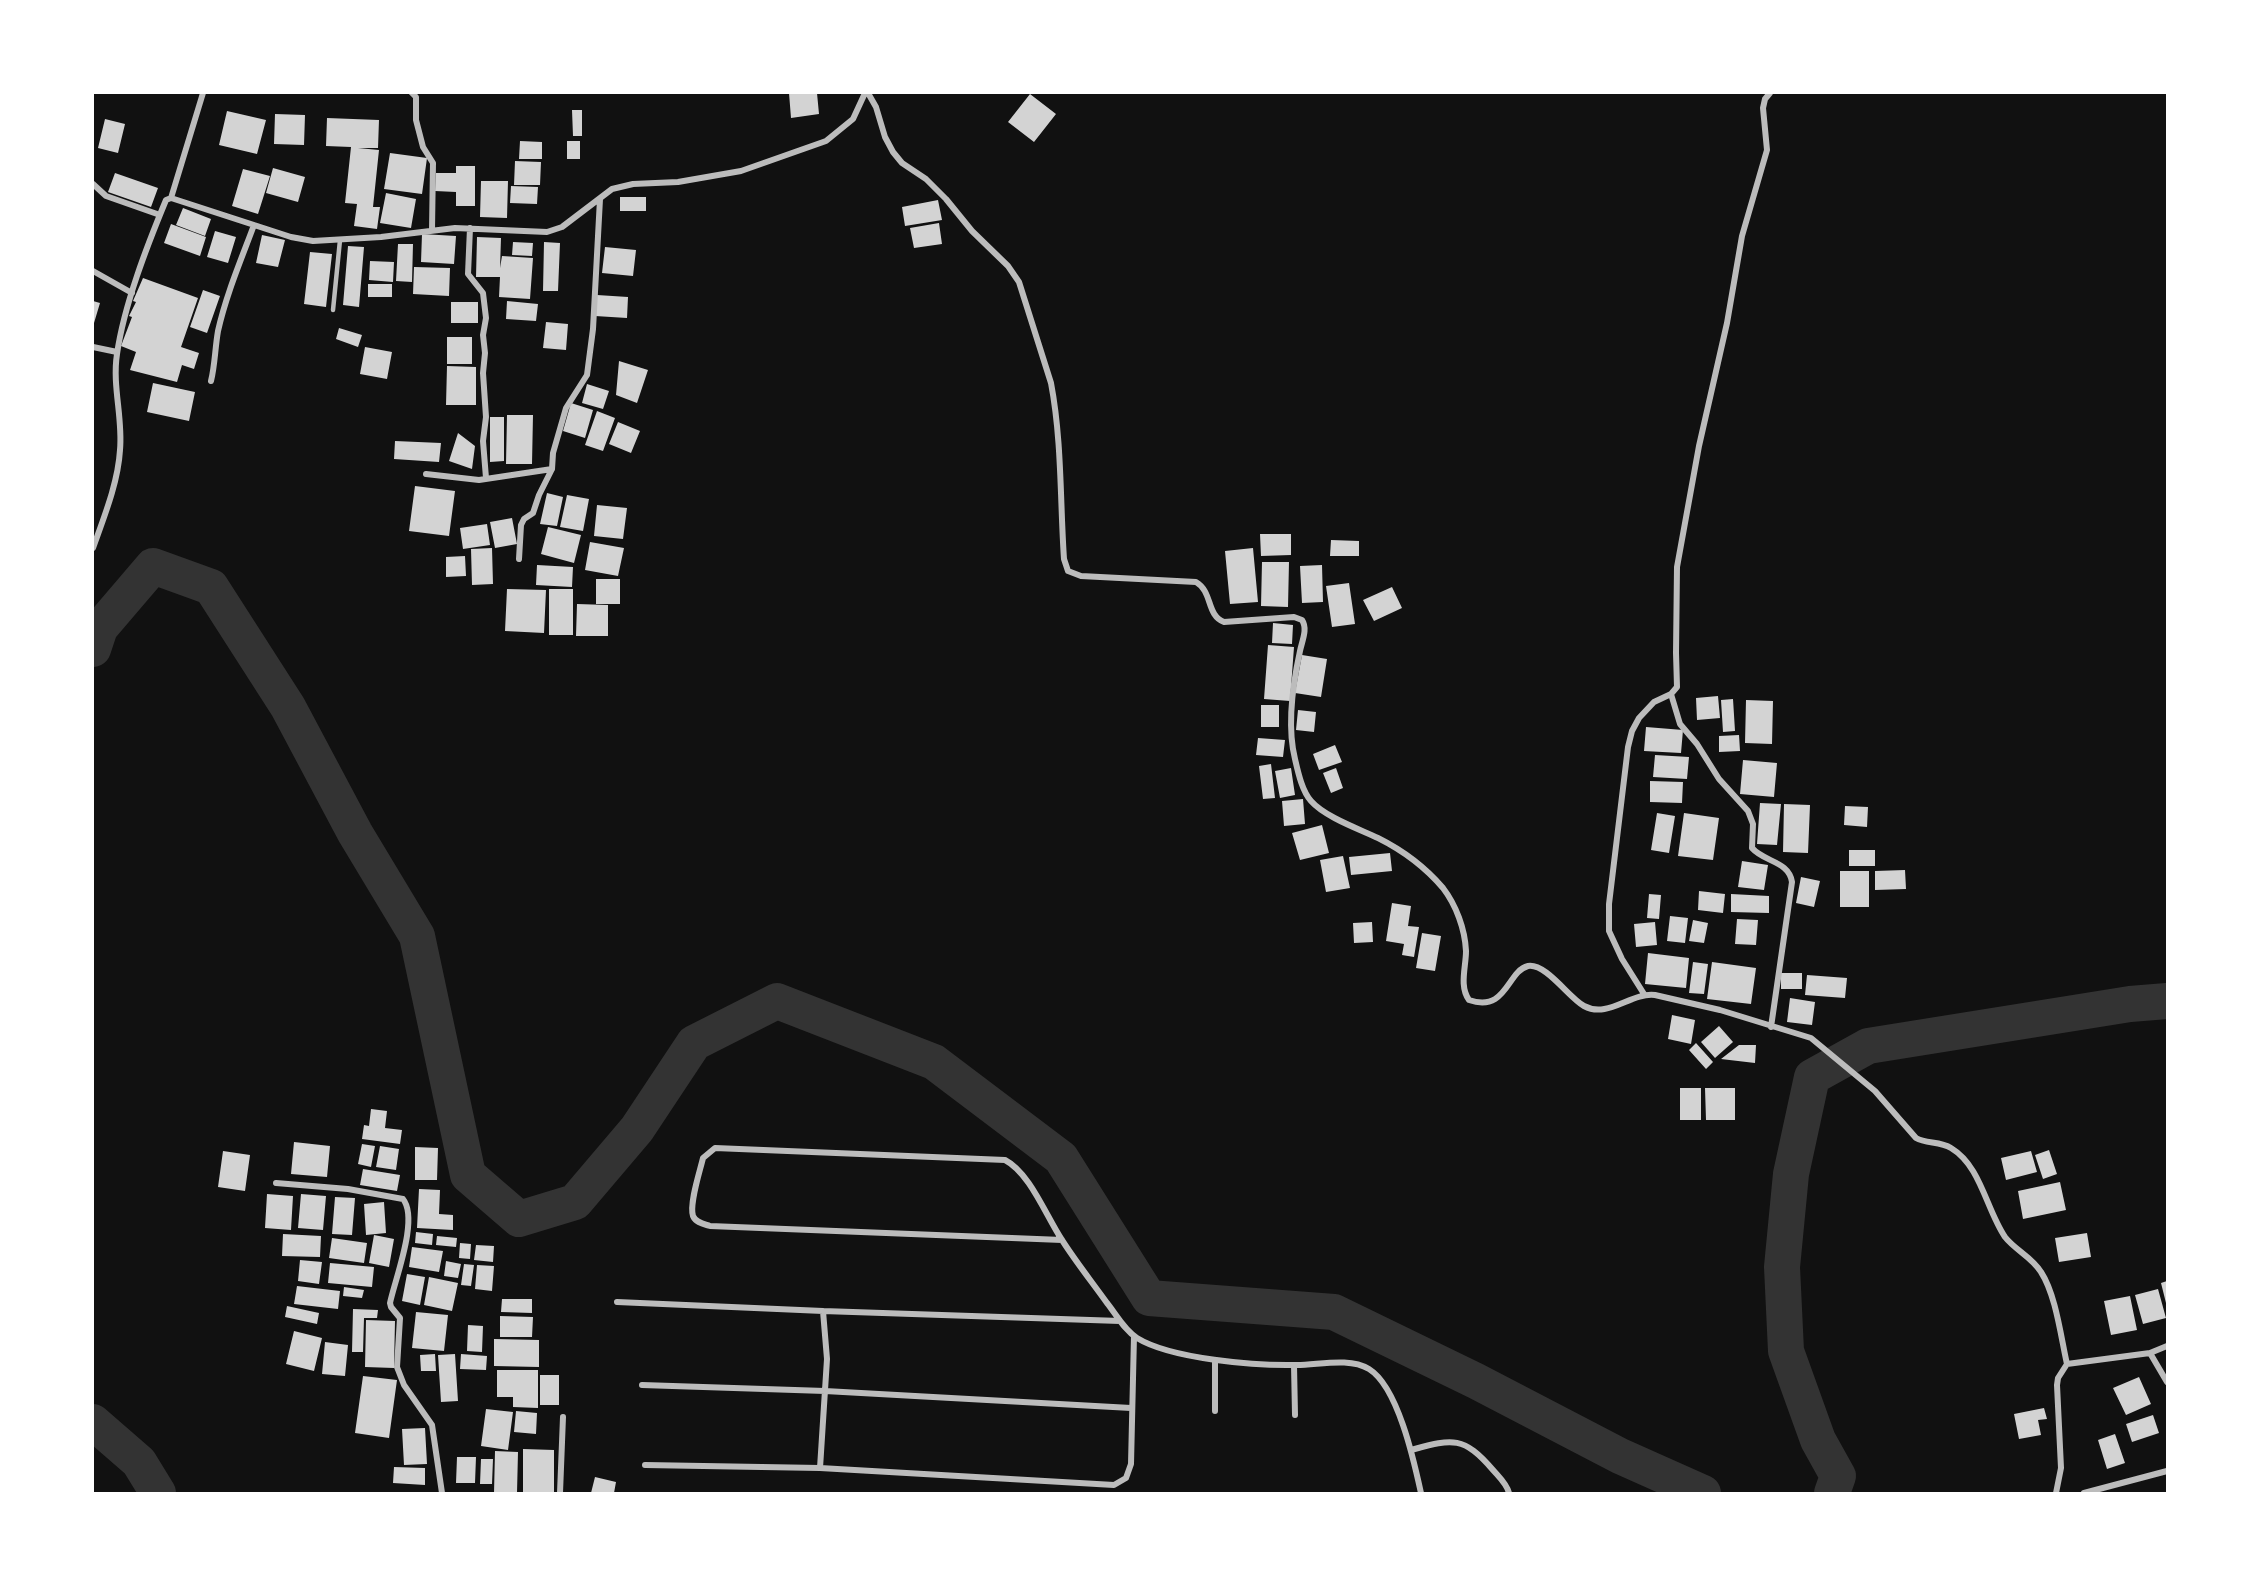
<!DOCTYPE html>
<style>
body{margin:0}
#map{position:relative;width:2260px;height:1586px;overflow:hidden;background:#111;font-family:Quicksand,sans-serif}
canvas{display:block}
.frame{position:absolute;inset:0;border:94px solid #fff;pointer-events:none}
</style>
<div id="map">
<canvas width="2260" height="1586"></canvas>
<div class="frame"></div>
</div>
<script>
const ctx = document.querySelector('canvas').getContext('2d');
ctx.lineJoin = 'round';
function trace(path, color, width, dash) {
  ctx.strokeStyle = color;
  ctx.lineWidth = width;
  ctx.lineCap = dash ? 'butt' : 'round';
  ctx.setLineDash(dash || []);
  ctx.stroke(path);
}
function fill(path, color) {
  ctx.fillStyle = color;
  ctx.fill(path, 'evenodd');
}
const river = new Path2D(`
 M93,649L100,628L153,566L211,587L288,707L355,833L417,936L468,1175L519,1219L575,1202L637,1129L694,1043L777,1001L934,1062L1061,1158L1149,1298L1334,1312L1476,1381L1620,1456L1703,1493
 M93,1422L139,1462L158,1493
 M1832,1493L1838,1476L1818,1440L1786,1351L1782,1267L1791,1174L1812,1077L1868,1046L2130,1004L2167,1001`);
const building = new Path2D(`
 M789,93H817L819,114L791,118Z
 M1030,94L1056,114L1034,142L1008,122Z
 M572,110H582V136H573Z
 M227,111L266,120L257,154L219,145Z
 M275,114L305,115L304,145L274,144Z
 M327,118L379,120L378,148H358L379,150L373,207H380L377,229L354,226L357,204L345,203L351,147L326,146Z
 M105,119L125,124L118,153L98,148Z
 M520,141L542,142V159H519Z
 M567,141H580V159H567Z
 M390,153L427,158L422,194L384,189Z
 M515,161L541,162L540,185H514Z
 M456,166H475V206H456V192L435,191L436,173H456Z
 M273,168L305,177L298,202L266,193Z
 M243,169L270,176L258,214L232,206Z
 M115,173L158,188L151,207L108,192Z
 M481,181H508L507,218L480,217Z
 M511,186L538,187L537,204L510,203Z
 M386,193L416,199L411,228L380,223Z
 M620,197H646V211H620Z
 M938,200L942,220L905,226L902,207Z
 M183,208L211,219L205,236L176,225Z
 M939,223L942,244L914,248L910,228Z
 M171,224L206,237L200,256L164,243Z
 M215,231L236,237L228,263L207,257Z
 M422,234L456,236L454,264L421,262Z
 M262,235L285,240L278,267L256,263Z
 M477,237L501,238L500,268L502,256L533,258L530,299L499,297L500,277H476Z
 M513,242L533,243L532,256L512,255Z
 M544,242L560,243L558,291H543Z
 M398,244H413L412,282L396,281Z
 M348,246L364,247L359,307L343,305Z
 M605,247L636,250L633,276L602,273Z
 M310,252L332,254L326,307L304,304Z
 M370,261L394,262L393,282L369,280Z
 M414,267L450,268L449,296L413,294Z
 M143,278L198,298L181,347L199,353L194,369L182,365L177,382L130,370L136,352L121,346L132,317L129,316L136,302L133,301Z
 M368,284H392V297H368Z
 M203,290L220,296L207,333L190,327Z
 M597,295L628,297L627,318L595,316Z
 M93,301L100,303L94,323H93Z
 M507,301L538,304L536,321L506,319Z
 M451,302H478V323H451Z
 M546,322L568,324L566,350L543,348Z
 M339,328L362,335L358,347L336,339Z
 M447,337H472V364H447Z
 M365,347L392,352L387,379L360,374Z
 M619,361L648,370L637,403L616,395Z
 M447,366L476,367V405H446Z
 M153,383L195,392L189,421L147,412Z
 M587,384L609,391L603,409L582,403Z
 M571,403L593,410L585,438L563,431Z
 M597,411L615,418L603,451L585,445Z
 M507,415H533L532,464H506Z
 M490,417H504V461L490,462Z
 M618,422L640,431L631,453L609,444Z
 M458,433L475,446L472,469L449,461Z
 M395,441L441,443L439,462L394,459Z
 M415,486L455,491L449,536L409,531Z
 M547,493L563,497L557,526L540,524Z
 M567,495L589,499L583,531L560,527Z
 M597,505L627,508L623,539L594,536Z
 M512,518L517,544L495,548L490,522Z
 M487,524L490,545L463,549L460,528Z
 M548,527L581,535L574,563L541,554Z
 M1260,534H1291V555L1261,556Z
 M1331,540L1359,541V556H1330Z
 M590,542L624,548L618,576L585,570Z
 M492,548L493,584L472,585L471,549Z
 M1253,548L1258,602L1230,604L1225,551Z
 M465,556L466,576L446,577V557Z
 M1262,562H1289L1288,607L1261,606Z
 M537,565L573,567L572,587L536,585Z
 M1322,565L1323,602L1302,603L1300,566Z
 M596,579H620V604H596Z
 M1349,583L1355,624L1332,627L1326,586Z
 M1392,587L1402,608L1374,621L1363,600Z
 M507,589L546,590L544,633L505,631Z
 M549,589H573V635H549Z
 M577,604L608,605V636H576Z
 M1273,623L1293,625L1292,644L1272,643Z
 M1268,645L1294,647L1290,701L1264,699Z
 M1302,655L1327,659L1321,697L1295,693Z
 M1718,696L1720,718L1697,720L1696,698Z
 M1733,699L1735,731L1723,732L1721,700Z
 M1746,700L1773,701L1772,744L1745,743Z
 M1261,705H1279V727H1261Z
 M1298,710L1316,712L1314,732L1296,730Z
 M1646,727L1683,730L1681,753L1644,751Z
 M1739,735L1740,751L1719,752V736Z
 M1258,738L1285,740L1283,757L1256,755Z
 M1335,745L1342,762L1319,770L1313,754Z
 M1655,755L1689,757L1687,779L1653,777Z
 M1743,760L1777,763L1774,797L1740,794Z
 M1271,764L1275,798L1263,799L1259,766Z
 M1291,768L1295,795L1280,798L1275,771Z
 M1336,768L1343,788L1331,793L1323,773Z
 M1650,781L1683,782L1682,803L1650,802Z
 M1303,799L1305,824L1284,826L1282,801Z
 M1760,803L1781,804L1777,845L1757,844Z
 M1784,804L1810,805L1808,853L1783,852Z
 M1845,806L1868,807L1867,827L1844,825Z
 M1657,813L1675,816L1669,853L1651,850Z
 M1684,813L1719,818L1713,860L1678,856Z
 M1322,825L1329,853L1300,860L1292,833Z
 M1849,850H1875V866H1849Z
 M1390,853L1392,871L1351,875L1349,857Z
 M1343,856L1350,888L1326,892L1320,860Z
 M1742,861L1768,865L1764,890L1738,887Z
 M1905,870L1906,889L1875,890V871Z
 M1840,871H1869V907H1840Z
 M1801,877L1820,881L1814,907L1796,903Z
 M1699,891L1725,894L1723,913L1698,910Z
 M1649,894L1661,895L1659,919L1647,918Z
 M1731,894L1769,896V913L1731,912Z
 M1392,903L1411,906L1408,926L1419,927L1414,957L1402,955L1404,944L1386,941Z
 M1670,916L1688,918L1685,943L1667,941Z
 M1737,919L1758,920L1756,945L1735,944Z
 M1693,920L1708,923L1704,943L1689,941Z
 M1372,922L1373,942L1354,943L1353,923Z
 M1655,922L1657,945L1636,947L1634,924Z
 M1422,933L1441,936L1435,971L1416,968Z
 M1648,953L1689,958L1686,988L1645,984Z
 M1693,962L1708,964L1704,994L1689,993Z
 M1712,962L1756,968L1751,1004L1707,999Z
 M1781,973H1802V989H1781Z
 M1807,975L1847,978L1845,998L1805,995Z
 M1790,998L1815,1002L1812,1025L1787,1022Z
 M1672,1015L1695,1020L1691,1044L1668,1039Z
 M1719,1026L1733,1042L1715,1058L1701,1042Z
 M1696,1043L1713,1062L1706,1069L1689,1050Z
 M1739,1045H1756L1755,1063L1721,1059Z
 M1680,1088H1701V1120H1680Z
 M1705,1088H1735V1120H1706Z
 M371,1109L387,1111L385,1128L402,1130L400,1144L362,1139L364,1125L369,1126Z
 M294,1142L330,1146L327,1177L291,1174Z
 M362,1144L375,1146L371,1167L358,1164Z
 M380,1146L399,1149L396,1170L376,1167Z
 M415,1147L438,1148L437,1180H415Z
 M2049,1150L2057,1174L2043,1179L2035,1155Z
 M223,1151L250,1155L245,1191L218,1187Z
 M2031,1151L2037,1172L2006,1180L2001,1158Z
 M363,1169L400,1175L397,1191L360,1185Z
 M2060,1182L2066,1210L2023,1219L2018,1191Z
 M419,1189L440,1190L439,1214L453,1215V1230L417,1228Z
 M267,1194L293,1196L291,1230L265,1228Z
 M301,1194L326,1196L323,1230L298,1228Z
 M335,1197L355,1198L352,1235L332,1234Z
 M384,1202L386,1233L366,1235L364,1204Z
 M416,1232L433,1234L432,1245L415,1243Z
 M2087,1233L2091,1257L2059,1262L2055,1238Z
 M283,1234L321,1236L320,1257L282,1256Z
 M374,1235L394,1239L389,1267L369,1263Z
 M437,1236L457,1238L456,1247L436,1245Z
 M332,1238L367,1243L364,1263L329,1258Z
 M460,1243L471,1244L470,1259L459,1258Z
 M476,1245L494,1246L493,1262L474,1260Z
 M412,1247L443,1251L439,1272L409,1267Z
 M300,1260L322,1262L319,1284L298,1281Z
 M446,1261L461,1264L458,1278L444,1276Z
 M330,1263L374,1267L372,1287L328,1283Z
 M464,1264L474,1265L471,1286L461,1285Z
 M477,1265L494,1266L492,1291L475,1289Z
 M407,1274L425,1277L420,1305L402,1301Z
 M429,1277L458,1283L452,1311L424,1305Z
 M2167,1281V1303H2166L2161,1283Z
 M297,1286L340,1291L338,1309L294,1304Z
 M344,1287L364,1290L362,1298L343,1296Z
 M2158,1289L2166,1318L2143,1324L2135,1295Z
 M2130,1296L2137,1330L2111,1335L2104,1301Z
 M502,1299H532V1313L501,1312Z
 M287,1306L319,1313L317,1324L285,1317Z
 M353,1309L378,1310L377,1318H364L363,1352H352Z
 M416,1312L448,1315L444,1351L412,1348Z
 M500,1316L533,1317L532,1337H500Z
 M366,1320L395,1321L394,1368L365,1367Z
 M468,1325L483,1326L482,1352L467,1351Z
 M294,1331L322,1338L314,1371L286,1364Z
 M494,1339L539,1340V1367L494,1366Z
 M325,1342L348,1345L345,1376L322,1374Z
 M435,1354L436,1371H421L420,1355Z
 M455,1354L458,1401L441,1402L438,1355Z
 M461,1354L487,1356L486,1370L460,1369Z
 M497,1370H538V1408L513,1407V1397H497Z
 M540,1375H559V1405H540Z
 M363,1376L397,1380L389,1438L355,1433Z
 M2139,1377L2151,1404L2126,1415L2113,1388Z
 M2044,1408L2047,1419L2038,1420L2041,1435L2019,1439L2014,1414Z
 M486,1409L513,1412L508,1450L481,1446Z
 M516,1411L537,1413L536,1434L514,1432Z
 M2153,1415L2159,1433L2132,1442L2126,1424Z
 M425,1428L427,1464L404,1465L402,1429Z
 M2115,1434L2125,1463L2107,1469L2098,1440Z
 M523,1449L554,1450V1493H523Z
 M495,1451L518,1452L517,1493H494Z
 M457,1457H476L475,1483H456Z
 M481,1459H493L492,1484H480Z
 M394,1467L425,1468V1485L393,1483Z
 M595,1477L616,1482L614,1493H591Z`);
const service = new Path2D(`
 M333,310L340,240`);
const minor = new Path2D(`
 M412,93L416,97V120L423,147L433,163L432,230
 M868,93L876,107L885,137L893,152L902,163L926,179L946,199L972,231L1008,266L1019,282L1051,383C1062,441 1060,501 1064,559L1068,571L1081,576L1196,582C1213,592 1206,615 1224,622L1294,617L1302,620C1308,629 1302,641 1300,651C1293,683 1287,727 1295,759C1298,772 1302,791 1311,801C1325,817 1359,829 1378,838C1402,850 1426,868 1443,888C1456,905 1465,929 1466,951C1466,967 1459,986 1469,1000C1507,1013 1507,971 1528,966C1546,963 1569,998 1584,1006C1608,1019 1631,992 1655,995L1720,1010L1811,1038L1875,1091L1916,1138C1926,1144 1940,1141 1951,1148C1981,1166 1986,1209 2005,1237C2015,1250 2032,1257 2041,1272C2056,1295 2061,1338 2067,1364L2058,1378L2057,1385L2061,1468L2056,1493
 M93,184L106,196L160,215
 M171,198L203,93
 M470,228L468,274L483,293L486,318L483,335L485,353L483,373L486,417L483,441L486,478
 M93,271L132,293
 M93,347L117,352
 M211,381C215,365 215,348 218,331C226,295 241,260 254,225
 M426,474L479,480L552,469
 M93,548C104,517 118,483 120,450C123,418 112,386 117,354C124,305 147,246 166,200L171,198L291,237L313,241L381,237L455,228L547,232L562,227L612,189L633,184L678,182L741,171L826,141L853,119L865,93
 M519,559L521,525L524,519L533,513L539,495L552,469L553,453L566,408L587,375L593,329L600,199
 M1671,694L1680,724L1697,744L1719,779L1748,811L1753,824L1752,848C1764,862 1789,861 1792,882L1771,1027
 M1644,994L1622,959L1609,931V904L1628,747L1632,731L1639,718L1654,702L1671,694L1677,687L1676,653L1677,567L1699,446L1727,323L1742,236L1767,150L1763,108L1765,99L1770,93
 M276,1183L348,1189L403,1199C419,1219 395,1279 390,1303L391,1307L400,1318L397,1367L404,1385L432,1425L442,1493
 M1062,1240L710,1226C704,1224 696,1223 693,1216C689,1204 700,1171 703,1158L715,1148L1005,1160C1030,1173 1046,1216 1062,1240C1076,1262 1092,1282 1107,1303C1116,1314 1124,1330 1137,1338C1171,1359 1256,1366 1297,1365C1319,1365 1349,1357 1369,1369C1398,1387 1414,1461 1421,1493
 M617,1302L823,1311L1120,1321
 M823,1311L827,1359L820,1468L1114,1485L1126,1478L1131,1464L1134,1336
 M2150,1353L2167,1346
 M1215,1360V1411
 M2067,1364L2150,1353L2167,1382
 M1294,1365L1295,1415
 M642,1385L825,1391L1131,1408
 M1411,1450C1452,1439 1463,1435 1493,1470C1499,1477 1507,1484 1509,1493
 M645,1465L820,1468
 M560,1493L563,1417
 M2084,1493L2167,1471`);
trace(river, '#333', 36);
fill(building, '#d3d3d3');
trace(service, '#bcbcbc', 4.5);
trace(minor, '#bcbcbc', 6);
</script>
